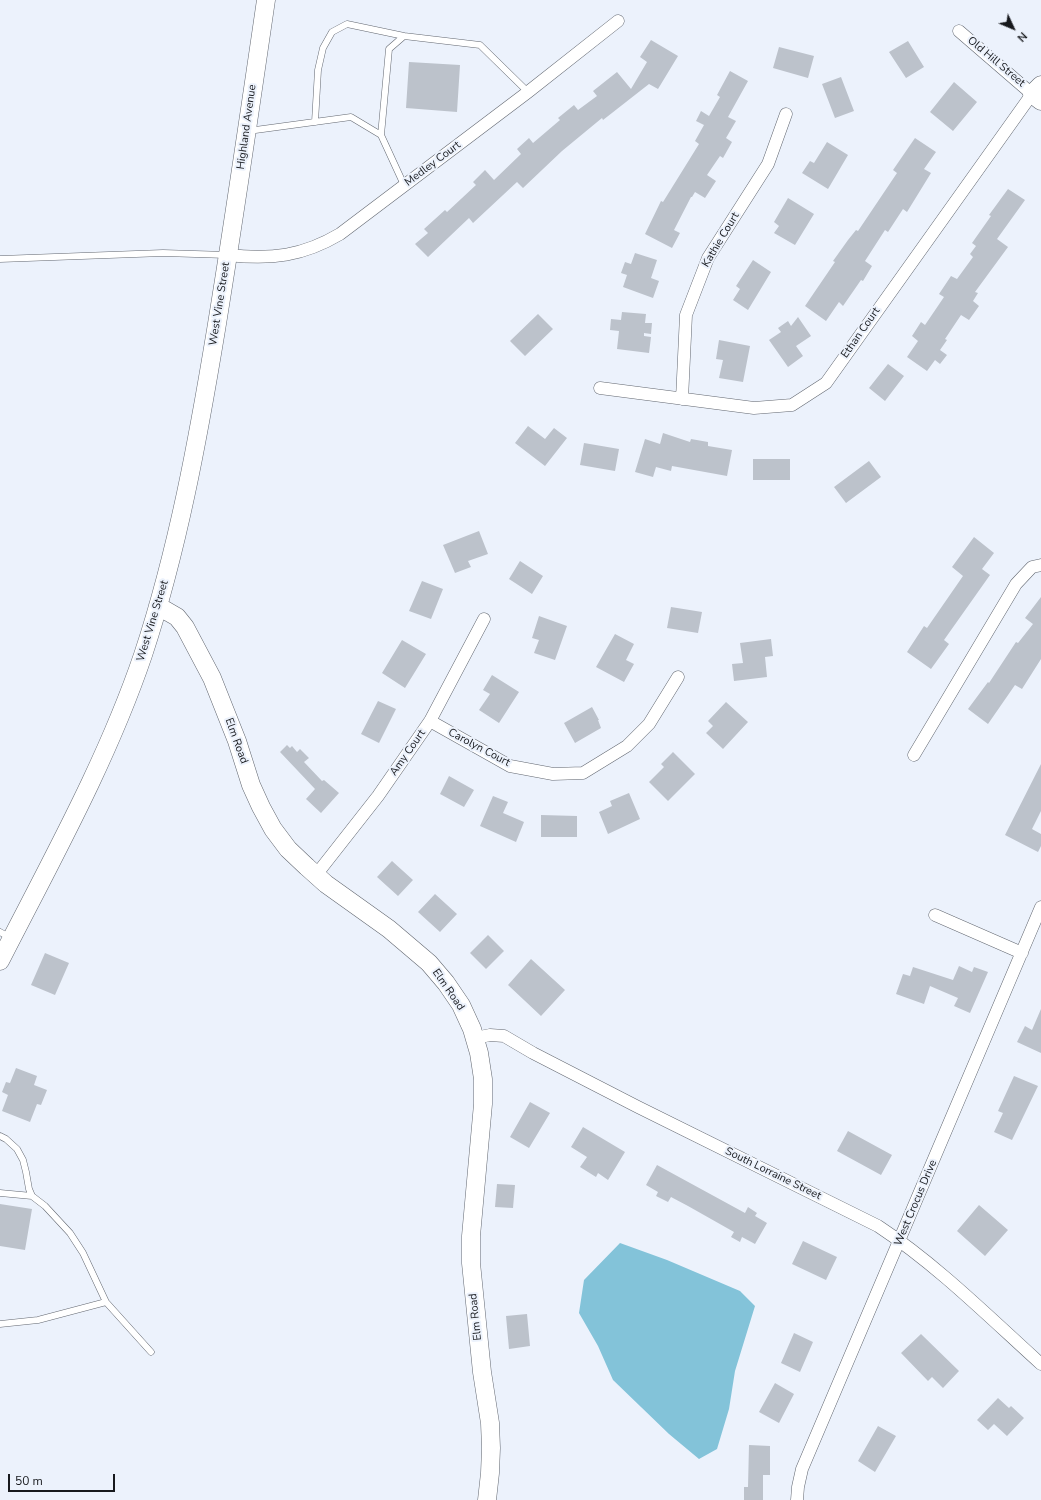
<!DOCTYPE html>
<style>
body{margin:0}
#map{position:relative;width:1041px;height:1500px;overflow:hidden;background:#ecf2fc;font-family:"Nunito Sans",sans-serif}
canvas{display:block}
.north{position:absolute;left:993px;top:8px;width:40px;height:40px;-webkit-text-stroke:3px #ecf2fc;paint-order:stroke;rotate:134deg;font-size:11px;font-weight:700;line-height:16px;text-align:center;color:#17191d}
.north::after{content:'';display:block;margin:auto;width:14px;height:18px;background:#17191d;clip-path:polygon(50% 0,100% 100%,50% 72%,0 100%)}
.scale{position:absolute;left:8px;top:1474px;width:107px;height:18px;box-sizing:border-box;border:2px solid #17191d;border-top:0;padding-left:5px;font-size:12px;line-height:14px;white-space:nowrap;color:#17191d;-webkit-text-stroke:3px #ecf2fc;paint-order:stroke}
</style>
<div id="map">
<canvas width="1041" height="1500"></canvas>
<div class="north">N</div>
<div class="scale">50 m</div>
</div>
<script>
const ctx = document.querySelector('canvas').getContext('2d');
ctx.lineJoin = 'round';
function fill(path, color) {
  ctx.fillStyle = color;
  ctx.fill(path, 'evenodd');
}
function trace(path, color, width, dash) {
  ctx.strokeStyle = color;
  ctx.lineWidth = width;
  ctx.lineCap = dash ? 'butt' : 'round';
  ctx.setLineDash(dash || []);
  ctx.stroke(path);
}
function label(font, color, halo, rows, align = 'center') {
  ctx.font = font + ' "Nunito Sans",sans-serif';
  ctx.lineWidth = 4;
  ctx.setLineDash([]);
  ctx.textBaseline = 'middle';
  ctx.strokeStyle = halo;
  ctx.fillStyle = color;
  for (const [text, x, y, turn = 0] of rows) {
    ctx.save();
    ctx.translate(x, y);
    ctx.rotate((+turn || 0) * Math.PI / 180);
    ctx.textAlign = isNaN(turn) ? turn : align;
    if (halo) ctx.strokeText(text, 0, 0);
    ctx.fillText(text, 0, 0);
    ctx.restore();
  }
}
const water = new Path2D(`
 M620,1243L667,1260L740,1291L755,1306L735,1371L729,1409L717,1449L699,1459L669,1434L613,1380L598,1346L579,1313L584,1280Z`);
const building = new Path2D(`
 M651,40L678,56L658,89L649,84L603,120L602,118L562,151L523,188L517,182L473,223L469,218L428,257L415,244L428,233L424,229L445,210L447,212L476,185L473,182L485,170L494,180L521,154L517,149L529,138L533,143L560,120L558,118L574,105L578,110L597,96L593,91L617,72L631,89L647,62L640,57Z
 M908,41L924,67L906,78L889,52Z
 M779,47L814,56L808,78L773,68Z
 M409,62L460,65L457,112L406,108Z
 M730,71L748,81L728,117L736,121L726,138L732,142L723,158L720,156L707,175L716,181L705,198L695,192L692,197H691L674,230L680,233L672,248L645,234L661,201L663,202L699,144L695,141L704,125L696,121L701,111L709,116L720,97L717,95Z
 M841,77L854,111L835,118L822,84Z
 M954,82L977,102L953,131L930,112Z
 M915,138L936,152L924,169L931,173L907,212L903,209L888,232L885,230L865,261L872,266L863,281L861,280L843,306L839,302L826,321L805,306L835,262L833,261L848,240L856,230L858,231L897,173L893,170Z
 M827,142L848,155L828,189L802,173L810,161L814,163Z
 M1008,189L1025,200L997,239L1008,247L975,292L978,293L973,301L979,306L969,320L961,315L945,339L947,340L940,350L947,355L940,364L935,360L927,371L907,357L918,341L912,336L921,322L925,325L944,297L939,294L951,276L957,279L973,257L970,254L976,246L972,243L991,216L989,215Z
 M788,198L814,214L795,245L774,233L779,226L774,222Z
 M635,253L657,260L651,278L659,281L653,298L623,287L627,275L621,273L625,262L631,264Z
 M753,260L771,272L748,310L733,300L740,289L736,286Z
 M622,312L646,314L645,323H652L651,334L644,333V336L651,337L649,353L617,349L619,331L610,330L611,319L621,320Z
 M538,314L553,329L525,356L510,341Z
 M798,317L811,336L796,346L803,356L788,367L769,340L781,332L778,328L788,321L791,326Z
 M719,340L750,346L743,382L719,378L723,360L716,359Z
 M888,364L904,376L885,401L869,388Z
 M528,426L545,439L554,428L567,438L545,466L515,443Z
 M663,433L690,442L691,439L708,442V446L732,450L727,476L672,466L671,471L656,467L653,477L635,472L645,439L660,444Z
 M584,443L619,449L615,471L580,465Z
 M753,459H790V480H753Z
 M869,461L881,477L846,503L834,487Z
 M479,531L488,554L468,561L471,567L455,573L443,545Z
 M974,537L994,553L982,569L990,575L944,640L949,644L931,669L907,652L924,626L927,628L963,576L952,567Z
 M520,561L543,576L532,594L509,579Z
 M422,581L443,589L431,619L409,611Z
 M1041,597V659L1022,689L1015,685L988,724L968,709L988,682L989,683L1016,642L1018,643L1033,624L1025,618Z
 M671,607L702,612L698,633L667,628Z
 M539,616L567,626L555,660L534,653L539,640L532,638Z
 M615,634L634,644L626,660L634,664L624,682L596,667Z
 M771,639L773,656L765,657L767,677L734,681L732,664L743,663L740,643Z
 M402,640L426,654L405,688L382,673Z
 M492,675L519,692L499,723L479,710L490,694L483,690Z
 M378,701L396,709L379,743L361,734Z
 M726,702L748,722L723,749L706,733L713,726L708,721Z
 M592,707L599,720H598L601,728L575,743L564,723Z
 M287,745L290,748L292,746L297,752L300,749L309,758L304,762L322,781L324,780L339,793L321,813L306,799L315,789L280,752Z
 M673,752L695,774L668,801L649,782L664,767L661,764Z
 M1041,764V811L1032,829L1041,834V846L1038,852L1005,835Z
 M449,776L474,790L464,807L440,794Z
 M629,793L640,819L608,834L599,812L612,806L610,801Z
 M493,796L508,802L503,813L524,822L516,842L480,826Z
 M541,815L577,816V837H541Z
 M392,861L413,880L398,896L377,877Z
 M435,894L457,914L440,932L418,912Z
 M488,935L504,951L486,969L470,953Z
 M45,953L69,963L55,995L31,985Z
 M531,959L565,990L541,1016L508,985Z
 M959,966L972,972L974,967L988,972L970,1013L954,1006L958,998L930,986L924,1004L896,994L903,974L910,976L913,967L953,980Z
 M1041,1009V1053L1017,1042L1025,1026L1032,1030Z
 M16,1068L37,1076L34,1085L47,1090L41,1105L37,1104L30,1122L2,1111L8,1095L2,1092L6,1082L10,1083Z
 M1014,1076L1038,1086L1012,1140L994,1132L1003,1113L998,1111Z
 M530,1102L550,1113L529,1148L510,1137Z
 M583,1127L625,1152L608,1180L598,1173L596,1177L580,1167L587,1157L571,1147Z
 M848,1131L892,1155L881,1175L837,1151Z
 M657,1165L745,1213L748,1207L757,1213L755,1216L767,1223L755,1244L742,1237L740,1242L731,1237L734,1232L688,1206L671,1197L668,1202L656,1196L658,1192L646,1185Z
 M497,1184L515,1185L513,1208L495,1207Z
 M0,1204L32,1209L25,1250L0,1246Z
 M979,1205L1008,1230L985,1256L957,1231Z
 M803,1241L837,1257L826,1280L792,1264Z
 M527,1314L530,1346L509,1349L506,1316Z
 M794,1333L813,1342L800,1372L781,1363Z
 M921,1334L959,1371L943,1388L932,1377L928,1381L901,1353Z
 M775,1383L794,1394L779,1423L759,1412Z
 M998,1398L1009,1408L1011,1406L1024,1418L1007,1436L994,1424L988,1430L977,1420Z
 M878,1426L896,1436L875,1472L858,1461Z
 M749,1445L770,1446V1475H763V1500H744V1487H748Z`);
const lane = new Path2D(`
 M315,122L318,70L323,48L332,32L347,24L404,36
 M248,131L351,117L381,135L404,185
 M381,135L389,49L404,36L480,45L528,92
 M0,259L163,253L227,255
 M0,932L11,938
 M0,1136L6,1139L17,1149L23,1160L26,1172L29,1189L32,1196L45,1206L70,1233L83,1253L106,1302L151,1352
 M0,1193L32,1196
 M0,1324L38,1320L106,1302`);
const street = new Path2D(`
 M228,255C271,260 303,256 340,234L528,92L618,21
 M600,388L754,408L792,405L826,383L1032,94L959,31
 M682,399L686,315L708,258L768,164L786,114
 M430,721L510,766L553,774L583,773L627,746L649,724L678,677
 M914,755L1016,584L1032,567L1041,565
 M316,875L378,796L430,721L484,619
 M935,915L1022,953
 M475,1038L490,1035L504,1036L533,1053L638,1107L878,1226C937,1265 988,1316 1041,1364
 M797,1500L798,1487L802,1469L1041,907`);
const secondary = new Path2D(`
 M1041,85L1032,94L1041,101
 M158,606L177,617L185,627L212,678L237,741L251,785L261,807L273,829L288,849L307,867L326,884L389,929L429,963L446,983L461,1005L472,1029L479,1053L483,1079V1104L471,1236V1263L482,1372L490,1423L491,1448L490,1473L487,1500
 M0,961C51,861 107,761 143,655C178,549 198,439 216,330C234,220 250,110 266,0`);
const streetNames = [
 ["Old Hill Street",996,62,40],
 ["Highland Avenue",247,127,-82],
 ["Medley Court",433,164,-37],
 ["Kathie Court",721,240,-59],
 ["West Vine Street",220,304,-81],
 ["Ethan Court",861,333,-55],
 ["West Vine Street",153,621,-73],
 ["Elm Road",236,741,70],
 ["Carolyn Court",479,748,28],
 ["Amy Court",408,753,-55],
 ["Elm Road",448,990,55],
 ["South Lorraine Street",773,1174,26],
 ["West Crocus Drive",916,1203,-67],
 ["Elm Road",476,1317,-96]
];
fill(water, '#83c3d9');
fill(building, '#bcc2cb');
trace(lane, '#626770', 7);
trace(street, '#626770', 13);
trace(secondary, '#626770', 19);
trace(lane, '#fff', 6);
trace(street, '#fff', 12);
trace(secondary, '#fff', 18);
label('11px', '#17191d', '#ecf2fc', streetNames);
</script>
